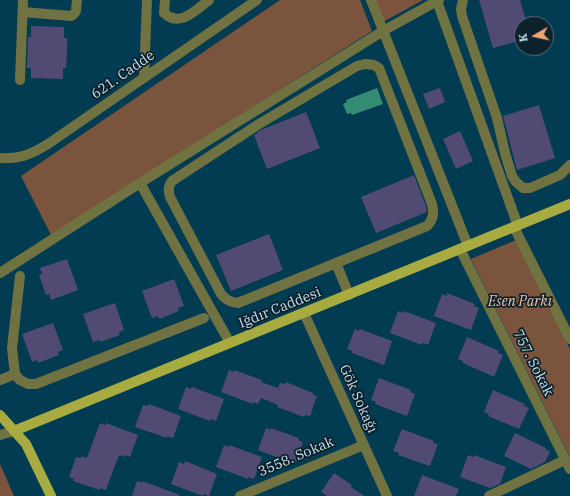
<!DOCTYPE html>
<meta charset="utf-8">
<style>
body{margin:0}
#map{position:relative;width:570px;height:496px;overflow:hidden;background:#023c52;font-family:"IBM Plex Serif",serif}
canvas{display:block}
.north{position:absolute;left:514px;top:16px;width:40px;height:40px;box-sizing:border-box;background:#0c212b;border:1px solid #566d79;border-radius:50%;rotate:261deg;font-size:11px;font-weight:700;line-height:16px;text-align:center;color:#c5dfed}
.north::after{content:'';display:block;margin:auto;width:14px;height:18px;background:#efa376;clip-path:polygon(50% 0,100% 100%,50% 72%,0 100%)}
</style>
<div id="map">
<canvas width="570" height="496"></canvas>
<div class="north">K</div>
</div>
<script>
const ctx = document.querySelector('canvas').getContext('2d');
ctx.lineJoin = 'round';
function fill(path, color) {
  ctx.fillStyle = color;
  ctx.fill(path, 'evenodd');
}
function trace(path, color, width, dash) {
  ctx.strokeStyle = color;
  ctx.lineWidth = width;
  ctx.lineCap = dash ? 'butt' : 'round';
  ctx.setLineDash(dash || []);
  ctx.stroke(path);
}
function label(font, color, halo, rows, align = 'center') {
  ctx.font = font + ' "IBM Plex Serif",serif';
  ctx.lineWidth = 3.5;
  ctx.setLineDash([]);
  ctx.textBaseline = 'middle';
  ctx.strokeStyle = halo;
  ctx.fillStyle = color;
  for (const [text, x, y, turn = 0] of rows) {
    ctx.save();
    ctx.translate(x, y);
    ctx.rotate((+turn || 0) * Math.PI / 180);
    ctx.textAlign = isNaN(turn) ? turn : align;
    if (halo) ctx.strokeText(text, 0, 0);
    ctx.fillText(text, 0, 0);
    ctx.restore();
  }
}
const green = new Path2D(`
 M280,0H360L372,31L51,235L21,176Z
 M375,0H423L383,22Z
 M516,240L570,349V457L471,259Z
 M0,463V464L14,496H0Z`);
const water = new Path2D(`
 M377,88L383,104L352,115L351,113L347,114L343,104L347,102L346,100Z`);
const building = new Path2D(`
 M479,0H520L527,24H522V40L493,48Z
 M31,26L64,27V38H67V51L66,68H63V79L31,78V68H27V65L28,37H31Z
 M440,88L445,102L429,109L423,94Z
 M539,105L555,158L517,170L503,116Z
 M306,112L320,148L267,169L254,135L261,130Z
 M460,131L473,161L456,169L443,139Z
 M414,175L426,206L427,212L376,233L361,197Z
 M269,234L283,270L231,291L216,255Z
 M67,259L78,290L51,300L49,294L46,295L39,275L42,274L40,268Z
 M174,279L184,306L178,308L179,311L159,319L158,316L152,318L142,291Z
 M447,293L475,304L474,306L479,308L471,330L434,316L442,294L447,296Z
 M115,303L124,330L119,332L120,335L100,342L99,340L93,342L83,314Z
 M398,311L403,313L404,311L436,323L428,345L423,343L422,345L390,333Z
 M53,323L63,350L58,352L59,355L38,363L37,360L32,362L22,334Z
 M355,329L359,331L360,329L392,341L384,365L352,353V351L347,349Z
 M467,337L499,351L498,353L503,355L494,377L463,363V361L458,359Z
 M229,370L233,372L234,370L262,380L261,382L278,388L280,383L285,384L286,382L313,393V395L317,396L310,416L305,415L304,417L277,407L278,405L261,398L258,404L253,402V404L221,392Z
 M379,378L411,390L410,392L415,394L407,416L375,404L376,402L371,400Z
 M186,387L191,389L192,387L224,399L216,421L210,419V421L178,409Z
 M493,390L525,404L524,406L529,408L519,429L488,416L489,414L484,412Z
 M149,404L181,416L173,438L167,436V438L135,427L143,405L148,406Z
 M100,423L105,425L106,423L138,435L130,457L125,455L124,457L119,455L106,490L100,488V490L73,481L74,479L69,477L76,457L81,458V456L87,458Z
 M266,428L271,430V428L299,438L298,440L303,442L296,462L290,460V462L258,450Z
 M402,429L434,441L433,443L438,444L430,466L398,455L399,453L393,451Z
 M515,433L546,448L545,449L550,452L545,462L531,469L504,456Z
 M224,445L229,447V445L262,457L254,479L248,477V479L216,467Z
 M468,455L473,457L474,455L506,467L500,484L490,488L460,477Z
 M185,461L217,474L209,496L204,494L203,496L171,484L179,462L184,464Z
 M334,473L352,485L351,487L364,496H327L321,492Z
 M422,475L459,489L456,496H414Z
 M137,481L142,483V481L180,495L179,496H132Z`);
const minor = new Path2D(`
 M165,0L164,13C180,28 196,10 209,0
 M371,0L468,246
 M463,0L461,9L462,16L497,118L505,153L512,176L516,182L523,188H530L560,175L570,165
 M437,1L518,226
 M23,12L71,16L74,14L76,11L77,0
 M365,64L374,65L379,68L432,204C434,213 434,219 427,226L238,303C230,302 226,300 221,294L170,197C168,191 168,186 172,181L259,124L357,66Z
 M144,78L147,0
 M20,80L23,0
 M0,158C20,159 30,155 48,144L257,0
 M140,183L383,31L439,0
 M514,227L570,339
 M460,249L570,469
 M336,263L349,295
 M0,273L140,183L230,343
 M20,276L12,348L15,374L20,380L28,384H36L204,318
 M304,313L387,496
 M0,380L15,374
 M0,435L14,431
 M240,496L364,445
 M489,496L565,460`);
const major = new Path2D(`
 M0,415L26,444L51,496
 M14,431L570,204`);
const streetNames = [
 ["621. Cadde",123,75,-35],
 ["Iğdır Caddesi",280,308,-22],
 ["757. Sokak",533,363,63],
 ["Gök Sokağı",358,399,66],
 ["3558. Sokak",296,457,-23]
];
const parkNames = [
 ["Esen Parkı",520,302]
];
fill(green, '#7b543d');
fill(water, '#338c73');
fill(building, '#514a73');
trace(minor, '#707242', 10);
trace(major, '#a8ac40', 10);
label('14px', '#c5dfed', '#0c212b', streetNames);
label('italic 14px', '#f7c1a3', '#0c212b', parkNames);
</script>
